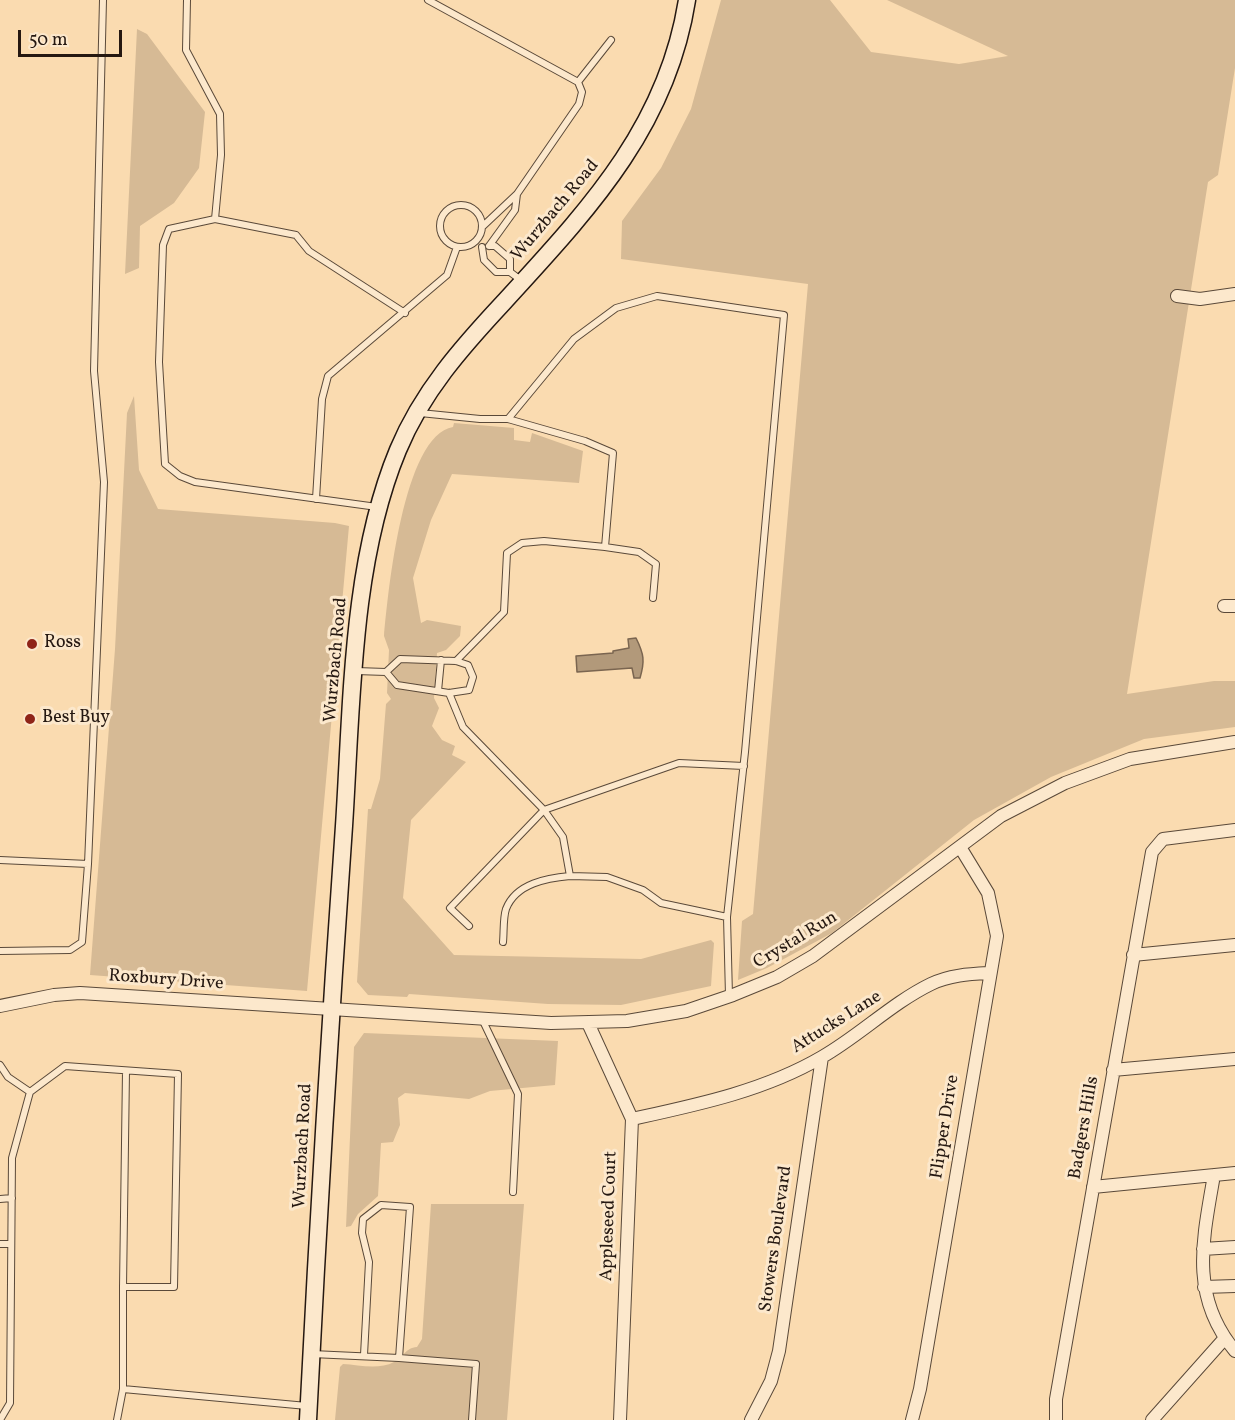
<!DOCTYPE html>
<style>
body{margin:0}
#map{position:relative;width:1235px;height:1420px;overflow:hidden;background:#fadbb0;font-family:Vollkorn,serif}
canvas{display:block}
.scale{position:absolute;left:18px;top:30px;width:104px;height:27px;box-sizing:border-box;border:3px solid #251811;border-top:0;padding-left:8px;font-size:18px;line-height:21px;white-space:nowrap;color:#251811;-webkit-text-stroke:4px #fce8cc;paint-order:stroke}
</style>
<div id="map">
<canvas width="1235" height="1420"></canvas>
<div class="scale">50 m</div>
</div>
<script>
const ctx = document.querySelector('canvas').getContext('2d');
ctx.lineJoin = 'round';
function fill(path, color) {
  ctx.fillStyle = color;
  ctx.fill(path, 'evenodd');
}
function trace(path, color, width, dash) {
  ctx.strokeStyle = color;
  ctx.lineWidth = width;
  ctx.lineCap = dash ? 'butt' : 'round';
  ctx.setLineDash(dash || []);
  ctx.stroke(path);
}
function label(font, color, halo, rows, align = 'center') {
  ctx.font = font + ' Vollkorn,serif';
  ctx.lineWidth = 6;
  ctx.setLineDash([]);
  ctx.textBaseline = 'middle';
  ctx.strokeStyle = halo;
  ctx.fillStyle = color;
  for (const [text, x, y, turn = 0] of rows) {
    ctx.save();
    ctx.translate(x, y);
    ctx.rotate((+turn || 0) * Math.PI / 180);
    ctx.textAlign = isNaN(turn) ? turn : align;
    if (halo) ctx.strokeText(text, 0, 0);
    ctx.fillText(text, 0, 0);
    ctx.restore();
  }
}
const green = new Path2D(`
 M721,0H830L871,52L959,64L1008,56L887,0H1235V68L1218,175L1208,182L1127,694L1214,681H1235V727L1144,739L1051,777L974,820L832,933L767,968L738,980L742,921L753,914L808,284L621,259L622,221L661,168L691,109Z
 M137,29L147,34L205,112L199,168L174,203L140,226L139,268L125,274Z
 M134,396L139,470L158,509L335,523L349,526L307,991L90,975L115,649L127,413Z
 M454,423L514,428V440L530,442L532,433L583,451L579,483L452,474L431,520L413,578L421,623L427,620L461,626L460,636L446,650L437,653L434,698L439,708L432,726L442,740L455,746L452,755L466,762L411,820L403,898L454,955L641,959L711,940L714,943L711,986L621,1005L548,1004L409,994L407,997L368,995L357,982L368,809H371L380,779L386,704L391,699L387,693L389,650L384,636C388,593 403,435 453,427Z
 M364,1033L558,1041L555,1085L490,1091L469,1099L405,1093L398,1098L400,1125L393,1142L381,1143L378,1196L358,1214L351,1226L346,1227L354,1047Z
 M431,1204H524L507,1420H335L340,1367L343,1364C359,1365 379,1370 394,1362C404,1357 405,1348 417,1347L422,1339Z`);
const water = new Path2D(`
 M636,638C644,654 645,661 640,678H634L632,668L577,672L576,656L613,653V651L629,648L628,639Z`);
const service = new Path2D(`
 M187,0L186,50L220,114L221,155L215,219L169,229L163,245L159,362L165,464L180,476L195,482L377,507
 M428,0L578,82L582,92L579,104L517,194L482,227
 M578,82L611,40
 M440 226a21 21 0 1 1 42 0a21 21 0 1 1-42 0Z
 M215,219L296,235L309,251L405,313
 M489,246L515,210L517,194
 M489,246H495L510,259V272
 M482,247L484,260L496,272H510L522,281
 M420,413L480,419H508L585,441L613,453L605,547L544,541L522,543L507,553L504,612L456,661
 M508,419L574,339L616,308L657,296L784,315L745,752L727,917
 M316,499L322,399L328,376L447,275L457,247
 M605,547L639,552L656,564L653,598
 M356,671L386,672L400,659L456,661L468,665L473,677L469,690L449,693L397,685L386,672
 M438,691L441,660
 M449,693L463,727L544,810L563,837L570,876L607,877L643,890L661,903L727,917L729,996
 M0,860L88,864L82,942L70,950L0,951
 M88,864L104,482L94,371L103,0
 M469,926L450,908L544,810L679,763L744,766
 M503,942C504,932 503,918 506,909C516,883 548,878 570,876
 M482,1019L518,1094L513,1192
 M0,1065L8,1077L30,1092L12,1158L10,1403L0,1420
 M30,1092L65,1066L178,1074L174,1287H123V1389L307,1406
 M0,1199L12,1198
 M0,1244H11
 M123,1287L126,1071
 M312,1354L399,1358L410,1207L381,1205L363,1219L362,1233L369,1262L364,1355
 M399,1358L476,1364L472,1420
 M117,1420L123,1389`);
const minor = new Path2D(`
 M1177,296L1200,299L1235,294
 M1224,606H1235
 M1133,955L1235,945
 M0,1006L54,995L80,993L551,1023L627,1021L686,1011L733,995L777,977L813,956L1001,816L1065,783L1130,759L1235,742
 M588,1023L632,1119L620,1420
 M1113,1070L1235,1059
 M632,1119C696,1105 764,1091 822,1057C859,1036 892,1003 931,984C949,975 970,974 989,973
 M1214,1175C1203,1239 1189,1296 1235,1351
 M1093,1187L1235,1173
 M1203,1249L1235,1247
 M1204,1287L1235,1286
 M751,1420L771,1381L779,1351L822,1057
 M912,1420L920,1389L997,936L988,893L960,847
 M1056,1420V1399L1152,852L1163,839L1235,830
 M1152,1420L1225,1338`);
const secondary = new Path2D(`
 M308,1420C318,1222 330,1024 344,826C352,704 351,563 398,450C422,392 462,347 504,302C587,211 667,128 687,0`);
const markers = [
 [32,644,6,"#8f2418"],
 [30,719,6,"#8f2418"]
];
const streetNames = [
 ["Wurzbach Road",556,211,-50],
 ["Wurzbach Road",337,660,-85],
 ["Crystal Run",796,941,-31],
 ["Roxbury Drive",166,981,4],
 ["Attucks Lane",837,1023,-32],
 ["Flipper Drive",946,1127,-81],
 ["Badgers Hills",1085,1128,-80],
 ["Wurzbach Road",304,1146,-87],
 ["Appleseed Court",610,1216,-88],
 ["Stowers Boulevard",777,1239,-82]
];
const poiNames = [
 ["Ross",44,644],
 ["Best Buy",42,719]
];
fill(green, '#d6ba95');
fill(water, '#b2997a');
trace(water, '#7a6550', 1.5);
trace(service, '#5a4939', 8);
trace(minor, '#5a4939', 14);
trace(secondary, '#251811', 19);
trace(service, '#fce8cc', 6);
trace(minor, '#fce8cc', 12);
trace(secondary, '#fce8cc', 16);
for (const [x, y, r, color] of markers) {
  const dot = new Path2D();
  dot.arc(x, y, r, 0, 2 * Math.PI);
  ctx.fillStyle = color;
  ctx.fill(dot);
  trace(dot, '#fce8cc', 2);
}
label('18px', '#251811', '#fce8cc', streetNames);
label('18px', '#251811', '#fce8cc', poiNames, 'left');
</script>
